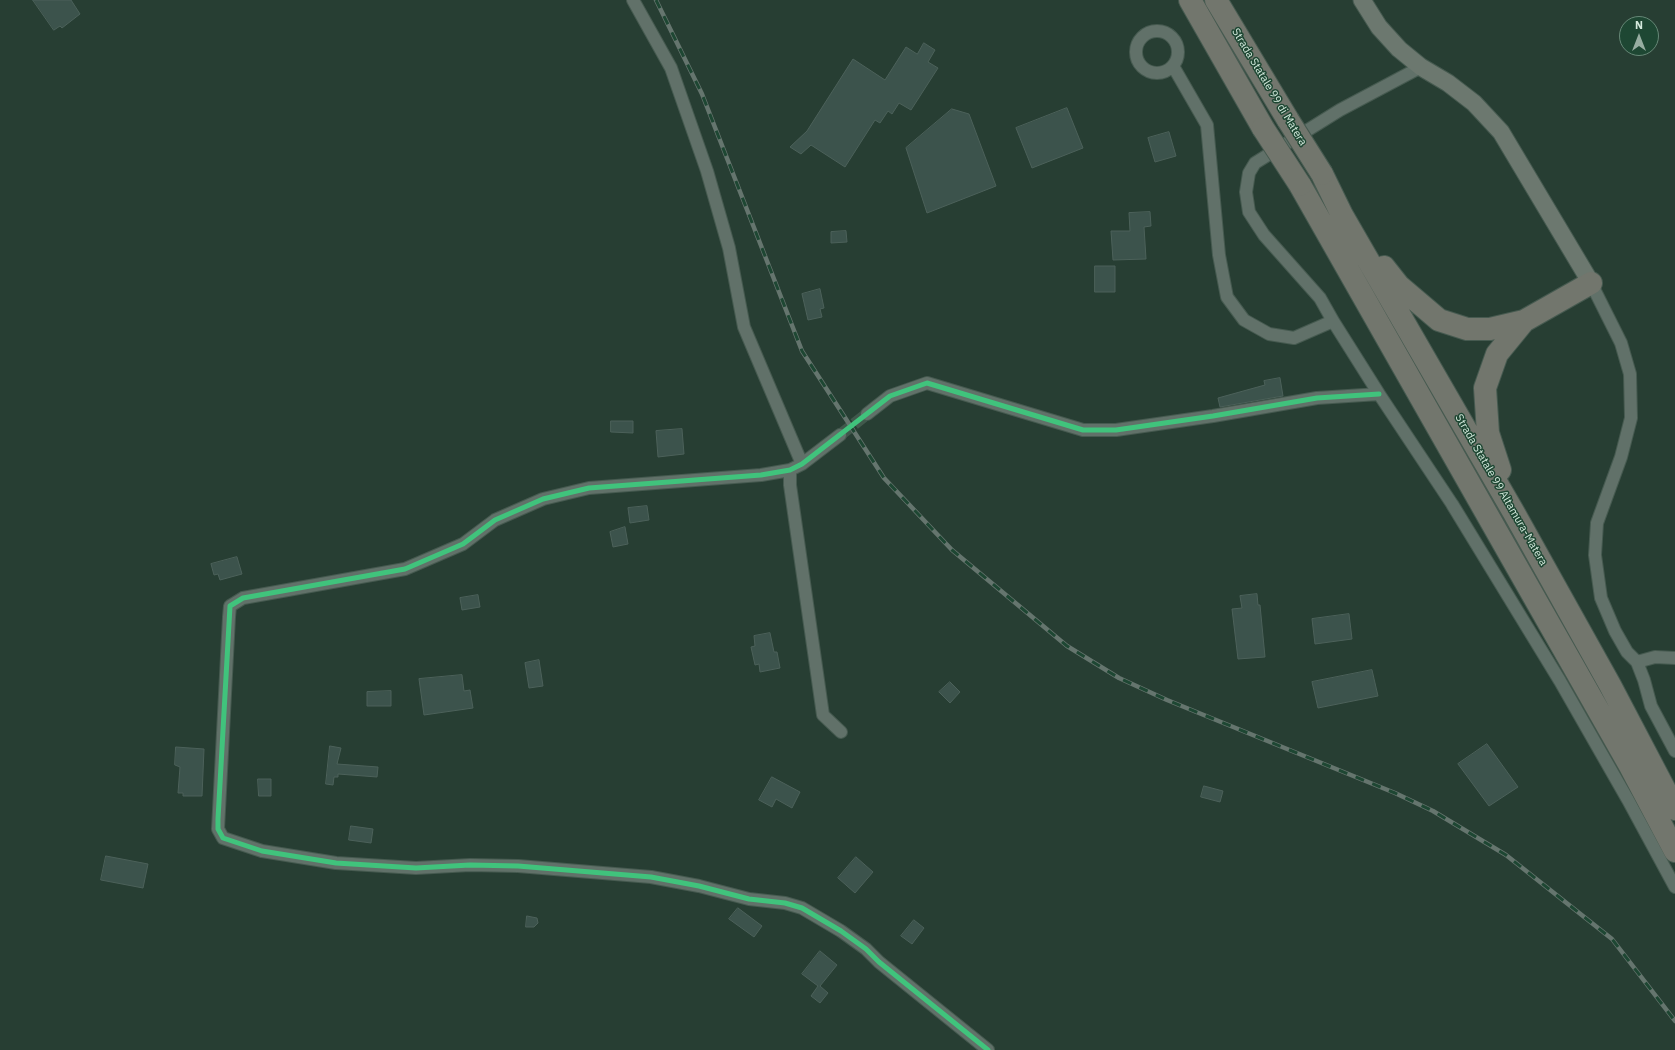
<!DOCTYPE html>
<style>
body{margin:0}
#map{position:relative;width:1675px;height:1050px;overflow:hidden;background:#273e33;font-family:"IBM Plex Sans",sans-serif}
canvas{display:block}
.north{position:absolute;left:1619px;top:16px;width:40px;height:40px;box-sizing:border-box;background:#1e4733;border:1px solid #687;border-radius:50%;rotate:0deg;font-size:11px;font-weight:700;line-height:16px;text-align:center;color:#d3e9dc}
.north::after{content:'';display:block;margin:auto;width:14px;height:18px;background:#97ada1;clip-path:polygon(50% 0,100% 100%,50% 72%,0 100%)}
</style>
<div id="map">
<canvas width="1675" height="1050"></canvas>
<div class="north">N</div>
</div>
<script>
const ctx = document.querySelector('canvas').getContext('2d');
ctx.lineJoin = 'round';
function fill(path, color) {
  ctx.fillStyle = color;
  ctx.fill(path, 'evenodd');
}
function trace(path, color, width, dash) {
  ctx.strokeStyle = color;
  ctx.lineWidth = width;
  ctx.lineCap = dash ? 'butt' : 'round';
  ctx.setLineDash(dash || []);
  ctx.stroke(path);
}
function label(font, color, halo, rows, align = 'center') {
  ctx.font = font + ' "IBM Plex Sans",sans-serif';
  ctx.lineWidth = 3;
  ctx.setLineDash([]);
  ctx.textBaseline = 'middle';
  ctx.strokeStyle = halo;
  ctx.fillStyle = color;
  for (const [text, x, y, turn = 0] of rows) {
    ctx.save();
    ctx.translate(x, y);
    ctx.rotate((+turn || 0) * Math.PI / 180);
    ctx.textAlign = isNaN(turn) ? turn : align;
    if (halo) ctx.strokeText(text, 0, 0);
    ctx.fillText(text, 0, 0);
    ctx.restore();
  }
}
const building = new Path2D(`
 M33,0H71L80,14L62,28L60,26L54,30Z
 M924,43L935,50L928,62L938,68L911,110L899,103L892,114L888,111L880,123L875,120L845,167L811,145L801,154L790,147L807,131L853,59L885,80L906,47L917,54Z
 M1067,108L1083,148L1032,168L1016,128Z
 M952,109L969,114L996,186L927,213L906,148Z
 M1169,132L1176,156L1155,162L1148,138Z
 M1150,212L1151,226L1144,227L1146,259L1113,260L1111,231H1130L1129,213Z
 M846,231L847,242L831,243V232Z
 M1095,266H1115V292H1095Z
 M820,289L824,308L820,309L822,317L808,320L802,294Z
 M1280,378L1283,396L1220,407L1218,398L1265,385L1264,381Z
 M611,421H633V433L611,432Z
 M682,429L684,454L658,457L656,431Z
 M647,506L649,520L630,523L628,508Z
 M625,527L628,544L613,547L610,532Z
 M237,557L242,574L220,580L218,574L214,575L211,564Z
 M1257,594L1258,605H1260L1265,657L1238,659L1232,609L1242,608L1240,596Z
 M478,595L480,607L462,610L460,598Z
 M1349,614L1352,639L1315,644L1312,619Z
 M770,633L774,652H777L780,668L760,672L759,664L755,665L751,647L755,646L754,636Z
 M539,660L543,686L529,688L525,663Z
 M1372,670L1378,696L1318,708L1312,682Z
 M462,675L464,691L470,690L473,708L424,715L419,679Z
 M950,682L960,692L950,703L939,692Z
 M391,691V706H367V692Z
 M1487,744L1518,787L1489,806L1458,764Z
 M330,746L341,748L337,764L378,767L377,777L338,774V777H334L333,785L326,784Z
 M176,747L204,749L202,796H183V793H178L180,767L175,765Z
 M772,777L800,792L792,808L776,799L772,807L759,800Z
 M258,779H271V796H259Z
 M1204,786L1223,791L1220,802L1201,797Z
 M351,826L373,829L371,843L349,840Z
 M106,856L148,864L143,888L101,880Z
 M856,857L873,872L855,893L838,878Z
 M738,908L762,926L754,937L729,919Z
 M527,916L537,918L538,923L534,927H526Z
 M914,920L924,928L912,944L901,936Z
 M820,951L837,965L820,986L828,993L820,1003L811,996L818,986L802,974Z`);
const streetTunnel = new Path2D(`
 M840,435L867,414`);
const street = new Path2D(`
 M633,0L671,68L707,171L729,248L744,327L802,464
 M1136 52a21 21 0 1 1 42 0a21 21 0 1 1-42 0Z
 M1173,66L1207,125L1219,255L1227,297L1244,320L1269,334L1294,338L1333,321L1320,298L1264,235L1249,212L1246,192L1249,173L1255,163L1340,110L1421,67
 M1591,283L1621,343L1630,374L1631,418L1621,457L1597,523L1595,555L1601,598L1615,631L1627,652L1637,662L1644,680L1651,706L1675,751
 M1333,321L1379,394L1452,504L1560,681L1628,800L1675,887
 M867,414L890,396L927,383L1083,430H1116L1213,416L1317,398L1379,394
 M840,435L802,464L790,470L761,475L589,488L543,499L495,520L463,544L405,569L243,598L230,606L229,617L218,829L223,838L262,851L336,863L416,868L470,865L518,866L651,877L699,886L749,899L785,903L802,908L841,931L866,949L879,962L988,1050
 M790,470V485L823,715L841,732
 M1637,662L1655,657L1675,658`);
const secondary = new Path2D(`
 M1362,0L1379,27L1399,49L1421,67L1448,83L1474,103L1501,132L1591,283`);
const highway = new Path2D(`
 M1190,0L1263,128
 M1216,0L1288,120
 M1322,174L1342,215L1514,513L1610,685L1675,809
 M1300,185L1630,766L1675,851
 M1384,267L1399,286L1439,320L1467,329H1490L1524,321L1591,283
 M1500,470L1488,433L1485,388L1497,354L1524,321`);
const rail = new Path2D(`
 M656,0L702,94L802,351L884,478L952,550L1067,646L1119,678L1167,700L1395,793L1433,811L1506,855L1612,939L1675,1021`);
const highwayBridge = new Path2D(`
 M1288,120L1322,174
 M1263,128L1300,185`);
const cycleway = new Path2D(`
 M988,1050L879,962L866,949L841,931L802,908L785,903L749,899L699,886L651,877L518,866L470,865L416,868L336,863L262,851L223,838L218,829V819L230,606L243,598L405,569L463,544L495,520L543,499L589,488L761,475L790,470L802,464L890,396L927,383L1083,430H1116L1213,416L1317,398L1379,394`);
const streetNames = [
 ["Strada Statale 99 di Matera",1269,87,59],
 ["Strada Statale 99 Altamura-Matera",1501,490,60]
];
fill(building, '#3c534c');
trace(building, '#4c615a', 1);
trace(streetTunnel, '#41584c', 12, [12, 6]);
trace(street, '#465a50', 14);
trace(secondary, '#465a50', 19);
trace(highway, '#465a50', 24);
trace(street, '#617169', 12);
trace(secondary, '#6c786f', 17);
trace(highway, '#72766d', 22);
trace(rail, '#65756e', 4.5);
trace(rail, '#1e4733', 3, [9]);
trace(highwayBridge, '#465a50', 24, []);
trace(highwayBridge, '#72766d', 22);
trace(cycleway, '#40c37c', 5);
label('11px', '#d3e9dc', '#1e4733', streetNames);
</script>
